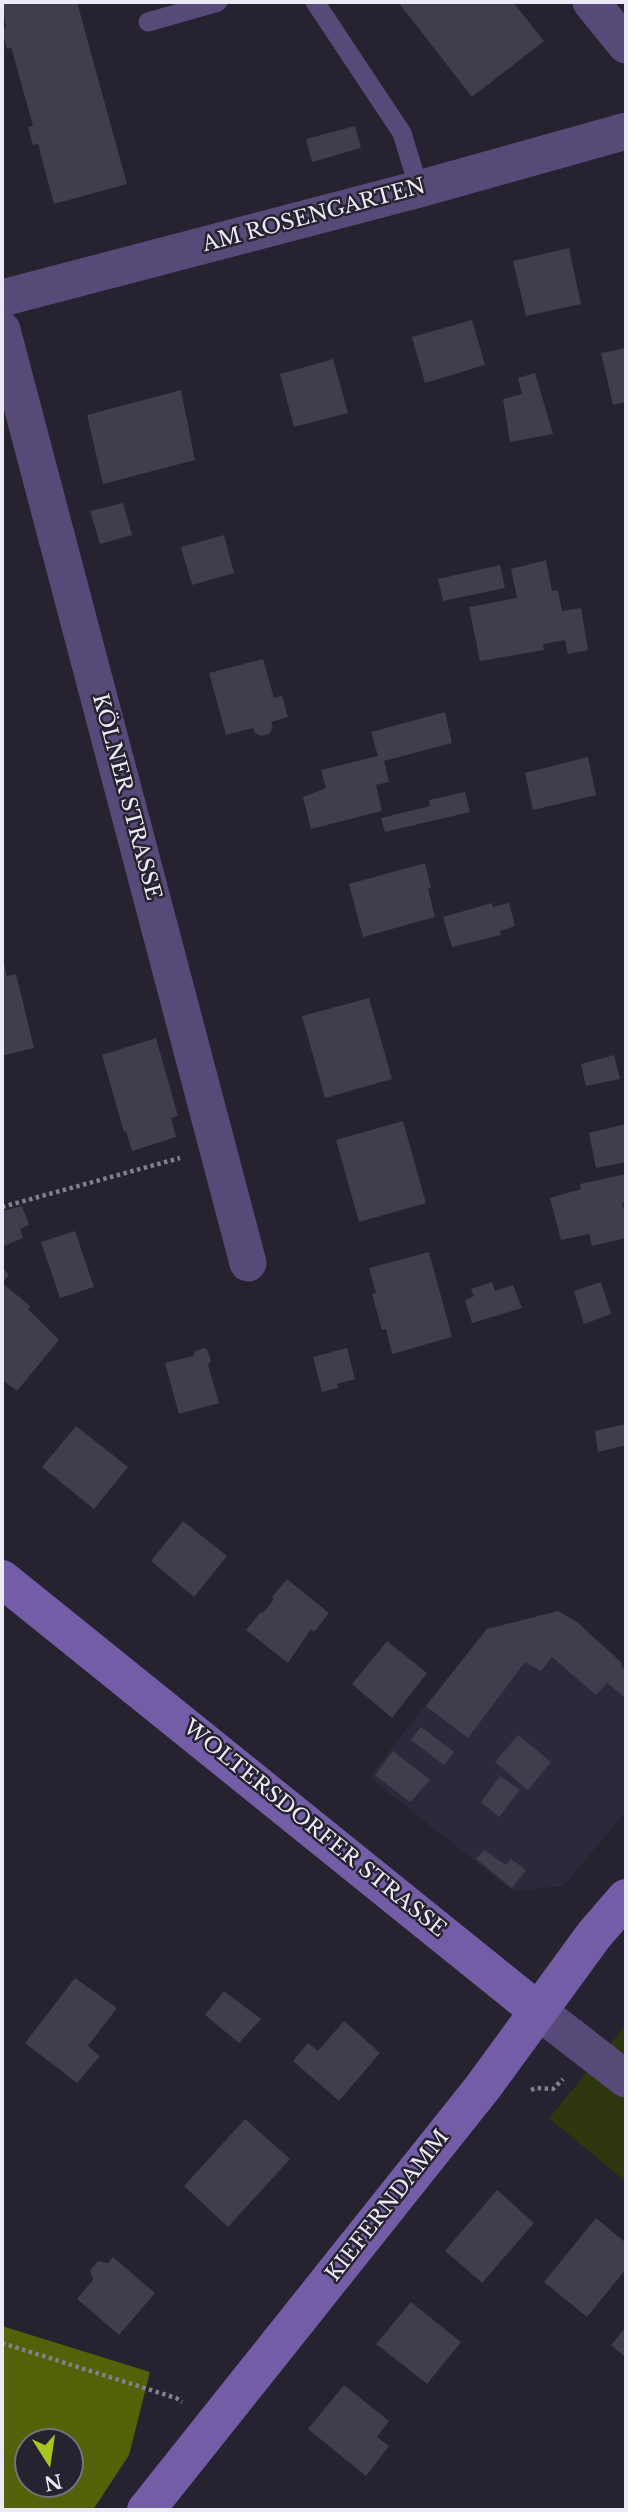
<!DOCTYPE html>
<meta charset="utf-8">
<style>
body{margin:0}
#map{position:relative;width:628px;height:2512px;overflow:hidden;background:#262230;font-family:"Libre Baskerville",serif}
canvas{display:block}
.frame{position:absolute;inset:0;border:4px solid #eceaf4;pointer-events:none}
.north{position:absolute;left:14px;top:2428px;width:70px;height:70px;box-sizing:border-box;background:#262230;border:2px solid #75727e;border-radius:50%;rotate:168deg;font-size:19px;font-weight:700;line-height:28px;text-align:center;color:#eceaf4}
.north::after{content:'';display:block;margin:auto;width:24px;height:32px;background:#a7c71e;clip-path:polygon(50% 0,100% 100%,50% 72%,0 100%)}
</style>
<div id="map">
<canvas width="628" height="2512"></canvas>
<div class="frame"></div>
<div class="north">N</div>
</div>
<script>
const ctx = document.querySelector('canvas').getContext('2d');
ctx.lineJoin = 'round';
function fill(path, color) {
  ctx.fillStyle = color;
  ctx.fill(path, 'evenodd');
}
function trace(path, color, width, dash) {
  ctx.strokeStyle = color;
  ctx.lineWidth = width;
  ctx.lineCap = dash ? 'butt' : 'round';
  ctx.setLineDash(dash || []);
  ctx.stroke(path);
}
function label(font, color, halo, rows, align = 'center') {
  ctx.font = font + ' "Libre Baskerville",serif';
  ctx.lineWidth = 5;
  ctx.setLineDash([]);
  ctx.textBaseline = 'middle';
  ctx.strokeStyle = halo;
  ctx.fillStyle = color;
  for (const [text, x, y, turn = 0] of rows) {
    ctx.save();
    ctx.translate(x, y);
    ctx.rotate((+turn || 0) * Math.PI / 180);
    ctx.textAlign = isNaN(turn) ? turn : align;
    if (halo) ctx.strokeText(text, 0, 0);
    ctx.fillText(text, 0, 0);
    ctx.restore();
  }
}
const built = new Path2D(`
 M557,1612L626,1669V1812L563,1886L512,1891L369,1777L487,1628Z`);
const green = new Path2D(`
 M626,2025V2182L549,2118Z`);
const forest = new Path2D(`
 M2,2326L150,2372L129,2455L93,2510H2ZM28,2442H70V2484H28Z`);
const building = new Path2D(`
 M2,2H77L127,184L54,204L38,144L33,145L28,127L33,126L11,47L7,49L2,30L6,28Z
 M398,2H513L544,41L472,97Z
 M355,126L361,148L312,162L306,139Z
 M569,248L581,304L526,316L513,261Z
 M472,320L485,365L425,383L412,337Z
 M626,348V402L613,405L601,353Z
 M333,359L348,413L294,427L280,374Z
 M535,373L553,434L510,442L503,399L522,394L518,378Z
 M181,390L195,460L103,484L87,415Z
 M123,503L132,535L100,544L90,511Z
 M224,535L234,573L192,585L181,547Z
 M546,560L552,591L558,590L562,611L581,608L588,650L568,654L565,640L543,644L544,650L480,661L469,607L517,598L511,569Z
 M500,565L505,588L443,601L438,579Z
 M263,659L274,698L282,696L288,717L271,722L273,728L269,734L261,736L255,733L253,728L226,735L209,673Z
 M445,712L452,743L384,761L389,782L376,785L382,811L311,829L303,797L326,788L321,770L378,756L371,732Z
 M588,757L596,795L533,810L525,773Z
 M465,792L470,812L385,832L381,818L430,806L429,800Z
 M425,863L431,888L428,889L435,917L363,937L349,884Z
 M492,903L493,907L509,903L515,926L500,931L501,935L452,947L443,917Z
 M3,959L7,976L16,974L34,1048L2,1056Z
 M369,998L392,1079L325,1098L302,1016Z
 M156,1038L178,1116L171,1118L176,1137L132,1151L126,1131L124,1132L102,1055Z
 M614,1055L620,1079L586,1086L581,1064Z
 M403,1121L426,1203L359,1222L336,1140Z
 M626,1124V1162L596,1168L589,1133Z
 M626,1174V1202L622,1203L626,1214V1238L592,1246L589,1234L561,1240L550,1198L581,1189L580,1184Z
 M22,1206L29,1225L20,1229L23,1238L2,1247V1211Z
 M75,1231L94,1287L60,1298L41,1242Z
 M429,1252L452,1337L392,1354L386,1329L382,1330L372,1294L376,1293L369,1268Z
 M2,1267L9,1275L2,1283L30,1306L28,1309L59,1340L17,1391L2,1380Z
 M492,1282L495,1291L513,1285L522,1308L472,1323L465,1300L474,1296L471,1289Z
 M601,1282L611,1314L584,1324L574,1291Z
 M205,1348L208,1351L211,1361L208,1365L219,1403L179,1414L165,1363L193,1356L195,1351Z
 M347,1348L355,1379L337,1384L338,1388L322,1392L313,1357Z
 M626,1424V1445L598,1452L595,1431Z
 M76,1426L128,1467L94,1509L42,1467Z
 M183,1521L227,1556L194,1597L151,1561Z
 M287,1579L329,1613L314,1632L311,1629L288,1663L246,1630L261,1612L263,1613L274,1599L272,1597Z
 M558,1611L577,1622L622,1663L621,1666L626,1671V1698L607,1683L596,1695L552,1657L541,1671L525,1662L468,1738L426,1706L487,1629Z
 M387,1641L427,1673L392,1718L352,1684Z
 M421,1727L454,1752L444,1765L411,1740Z
 M518,1735L551,1762L528,1790L495,1762Z
 M393,1751L430,1780L410,1802L375,1775Z
 M500,1776L520,1790L499,1817L481,1802Z
 M484,1850L506,1865L511,1859L526,1870L512,1888L476,1859Z
 M75,1978L117,2008L88,2046L100,2056L77,2083L25,2043Z
 M224,1991L261,2019L239,2043L205,2015Z
 M344,2021L380,2053L339,2101L293,2061L308,2043L318,2051Z
 M245,2119L290,2159L228,2227L184,2186Z
 M497,2190L534,2223L482,2283L445,2251Z
 M596,2218L626,2243V2269L587,2317L544,2282Z
 M113,2257L155,2293L119,2335L77,2299L93,2280L90,2270L98,2261L108,2263Z
 M411,2302L461,2342L427,2384L376,2344Z
 M626,2327V2358L611,2345Z
 M344,2385L389,2421L377,2437L389,2446L366,2476L308,2429Z`);
const path = new Path2D(`
 M2,1207L180,1158
 M531,2090L536,2088L553,2089L563,2079
 M2,2343L176,2398L182,2402`);
const lane = new Path2D(`
 M315,2L402,133L419,189
 M148,22L218,2`);
const street = new Path2D(`
 M591,2L626,45
 M2,298L419,189L626,131
 M2,330L248,1263
 M538,2011L626,2079`);
const secondary = new Path2D(`
 M2,1579L538,2011
 M146,2510L483,2087L594,1935L626,1898`);
const streetNames = [
 ["AM ROSENGARTEN",314,216,-15],
 ["KÖLNER STRASSE",126,797,75],
 ["WOLTERSDORFER STRASSE",314,1829,39],
 ["KIEFERNDAMM",388,2206,-52]
];
fill(built, '#2d283c');
fill(green, '#2e370d');
fill(forest, '#516208');
fill(building, '#413d4c');
trace(path, '#83808c', 4.5, [3.5, 3.5]);
trace(lane, '#574a78', 19);
trace(street, '#574a78', 37);
trace(secondary, '#745da7', 38);
label('21px', '#eceaf4', '#262230', streetNames);
</script>
